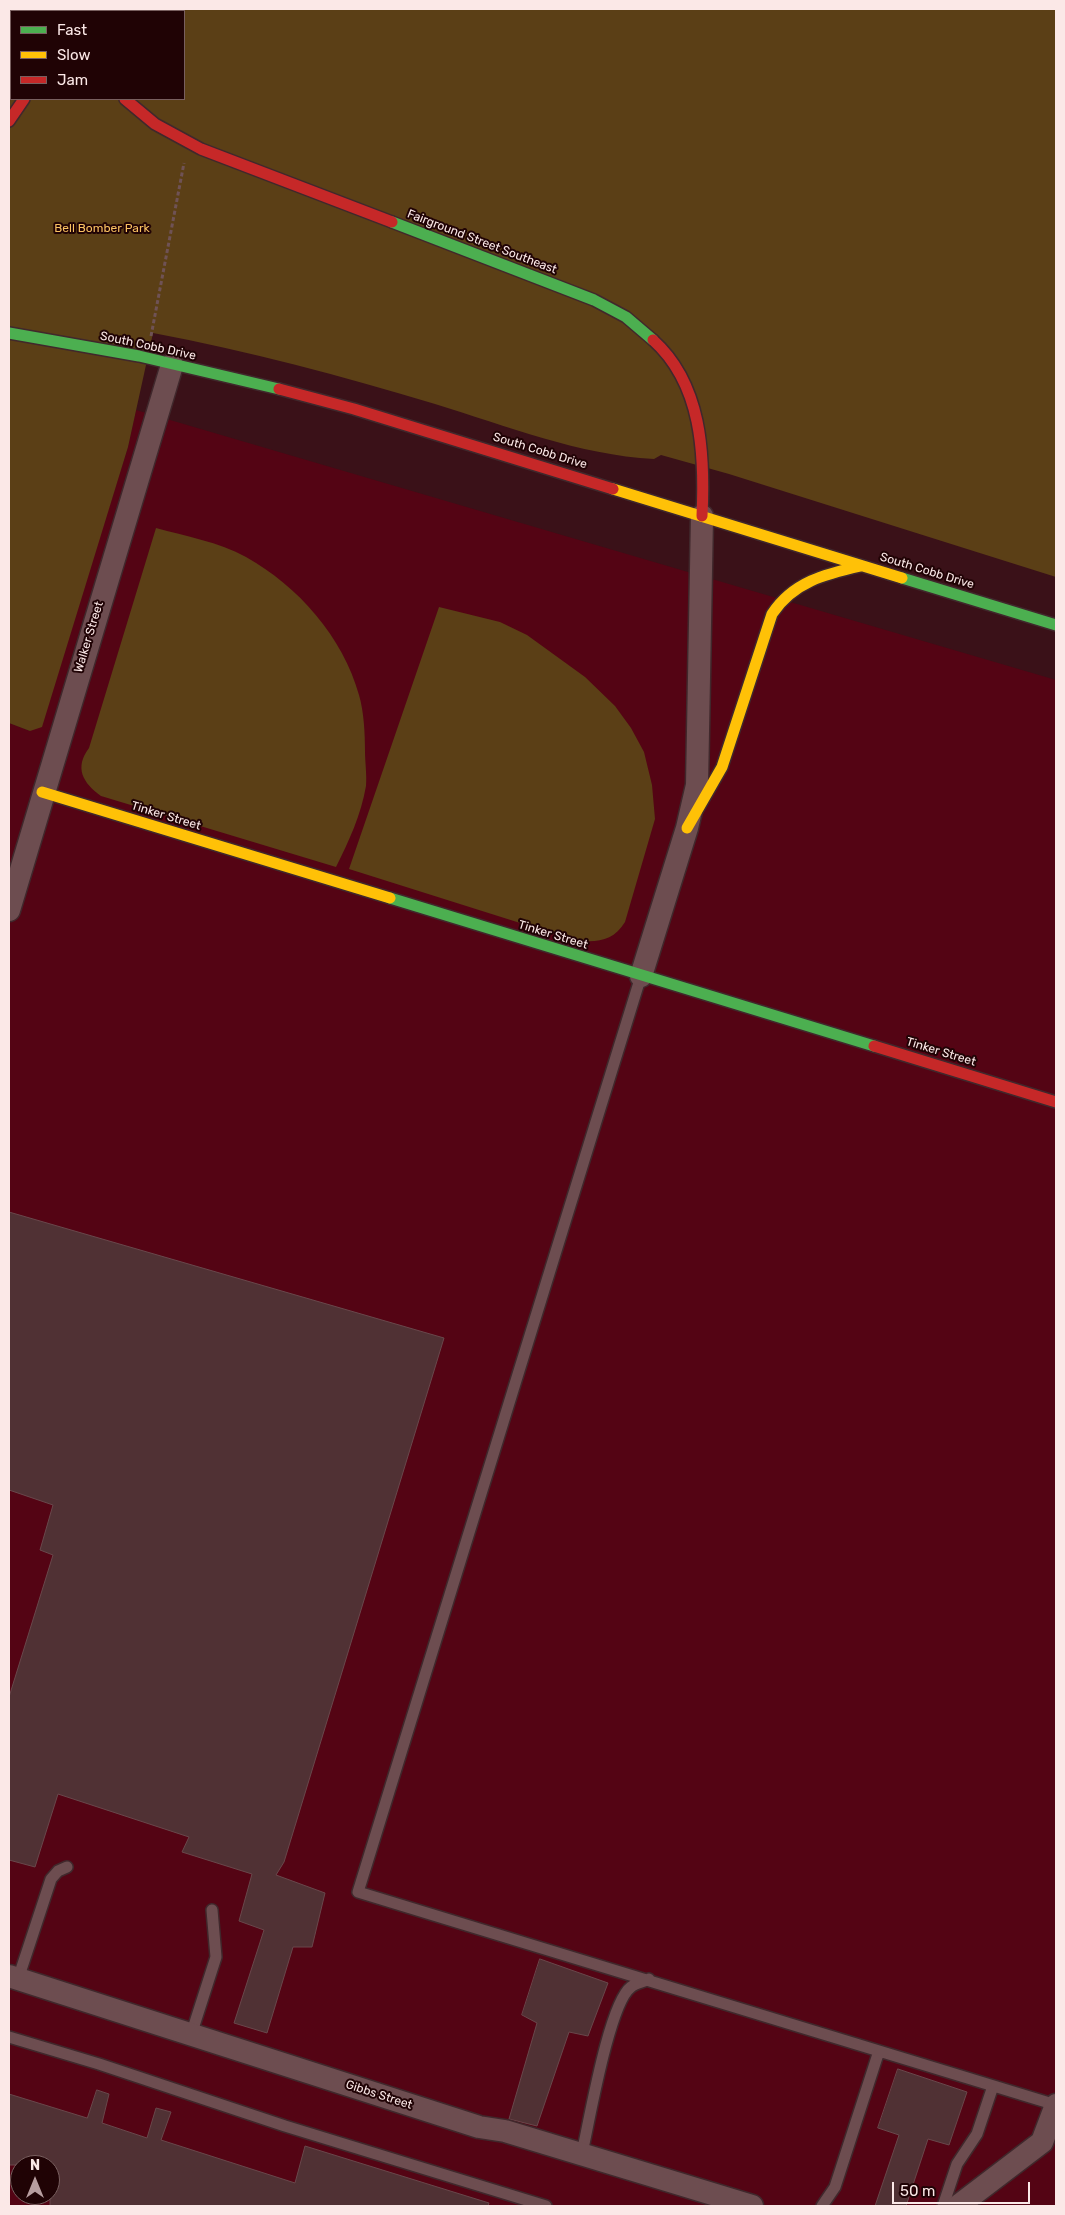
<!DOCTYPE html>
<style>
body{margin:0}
#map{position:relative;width:1065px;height:2215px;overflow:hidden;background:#3a1118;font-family:Rubik,sans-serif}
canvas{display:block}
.frame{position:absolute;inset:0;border:10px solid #fbe8e7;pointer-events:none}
.legend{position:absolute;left:10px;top:10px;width:175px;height:90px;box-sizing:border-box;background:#200305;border:1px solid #785f5f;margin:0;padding:6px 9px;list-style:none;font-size:15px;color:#fbe8e7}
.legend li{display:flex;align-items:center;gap:10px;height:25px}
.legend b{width:25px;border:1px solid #785f5f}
.north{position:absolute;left:10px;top:2155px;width:50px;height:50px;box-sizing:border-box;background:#200305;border:1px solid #785f5f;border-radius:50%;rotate:0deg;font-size:14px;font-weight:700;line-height:20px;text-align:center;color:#fbe8e7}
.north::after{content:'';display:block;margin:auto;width:18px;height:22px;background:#b79d9f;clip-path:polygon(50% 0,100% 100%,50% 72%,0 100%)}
.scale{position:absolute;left:892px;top:2182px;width:138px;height:22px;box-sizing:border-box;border:2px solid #fbe8e7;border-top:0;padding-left:6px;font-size:15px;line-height:18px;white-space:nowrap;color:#fbe8e7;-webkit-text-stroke:4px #200305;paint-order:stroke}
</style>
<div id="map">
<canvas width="1065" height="2215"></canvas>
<div class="frame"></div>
<ul class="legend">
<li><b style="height:6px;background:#4caf50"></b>Fast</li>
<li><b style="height:6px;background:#ffc107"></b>Slow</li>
<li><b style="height:6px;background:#c62828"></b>Jam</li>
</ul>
<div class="north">N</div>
<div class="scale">50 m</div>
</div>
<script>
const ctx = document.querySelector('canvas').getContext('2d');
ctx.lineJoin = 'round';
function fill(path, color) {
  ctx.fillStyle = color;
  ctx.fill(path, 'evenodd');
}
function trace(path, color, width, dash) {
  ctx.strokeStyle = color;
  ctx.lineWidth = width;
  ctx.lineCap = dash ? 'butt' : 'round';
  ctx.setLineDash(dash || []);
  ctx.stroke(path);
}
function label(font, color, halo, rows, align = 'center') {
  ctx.font = font + ' Rubik,sans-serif';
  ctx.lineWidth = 4;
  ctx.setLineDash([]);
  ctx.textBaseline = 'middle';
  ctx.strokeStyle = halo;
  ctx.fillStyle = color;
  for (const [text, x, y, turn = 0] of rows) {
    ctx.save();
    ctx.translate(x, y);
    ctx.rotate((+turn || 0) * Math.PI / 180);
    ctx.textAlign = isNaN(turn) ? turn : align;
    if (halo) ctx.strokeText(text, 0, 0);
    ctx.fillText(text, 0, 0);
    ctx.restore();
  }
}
const built = new Path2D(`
 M136,410L1056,680V2206H9V723L30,731L108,510L128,447ZM20,2165H50V2195H20Z`);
const green = new Path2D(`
 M9,9H1056V577L729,474L661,455L654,459C579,455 507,426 435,404C343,376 248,351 153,333L128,447L42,727L30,731L9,723ZM11,11H184V99H11Z
 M156,528C185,536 219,542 246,557C298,586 343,637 359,695C364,712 365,734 365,751C365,762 367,775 366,786C361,815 349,841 336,867L101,796C83,783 74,768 89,748Z
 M439,607L500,622L527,635L585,677L615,706L631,728L644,752L652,785L655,819L625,922C613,942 595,943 574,940L349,869Z`);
const building = new Path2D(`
 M9,1212L444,1338L284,1862L276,1875L325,1893L312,1947H293L267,2033L234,2023L264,1930L239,1921L252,1874L182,1852L189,1837L58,1794L35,1867L9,1860V1697L53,1555L40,1550L53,1505L9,1490Z
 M540,1959L608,1983L588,2036L569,2032L537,2126L509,2119L537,2023L522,2015Z
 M898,2069L967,2092L949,2145L928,2139L906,2206H875L899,2135L878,2128Z
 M97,2090L109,2094L102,2123L147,2138L156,2108L171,2112L161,2140L295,2183L305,2146L489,2203L488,2206H50V2165H9V2094L87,2118Z`);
const path = new Path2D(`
 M151,336L184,163`);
const lane = new Path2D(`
 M641,976L358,1892L1056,2105
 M18,1979L51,1879L58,1871L67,1867
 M191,2035L216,1957L212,1910
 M9,2037L99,2064L285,2126L546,2206
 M582,2153C589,2123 609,2003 631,1987C636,1983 644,1982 649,1979
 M822,2206L835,2187L879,2051
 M943,2206L957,2164L977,2134L993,2086`);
const street = new Path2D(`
 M9,910L172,365
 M641,976L687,828L697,785L702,516
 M9,1976L479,2127L505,2131L752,2206
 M958,2206L1042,2142L1056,2105`);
const fast = new Path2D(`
 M392,222L594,300L626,317L653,340
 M9,333L139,356L279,389
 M902,578L1056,625
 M390,898L874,1046`);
const slow = new Path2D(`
 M64,11L65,9
 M613,489L902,578
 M42,792L390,898
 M687,828L722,767L772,614C793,582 825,574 861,566`);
const jam = new Path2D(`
 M79,9V11
 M125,99L155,124L201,149L392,222
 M9,121L24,99
 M653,340C702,384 705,454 702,516
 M279,389L354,409L613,489
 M874,1046L1056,1102`);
const parkNames = [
 ["Bell Bomber Park",102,229]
];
const streetNames = [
 ["Fairground Street Southeast",482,242,21],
 ["South Cobb Drive",148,346,12],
 ["South Cobb Drive",540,451,17],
 ["South Cobb Drive",927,571,17],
 ["Walker Street",89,637,-73],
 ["Tinker Street",166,816,17],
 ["Tinker Street",553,935,17],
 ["Tinker Street",941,1052,17],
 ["Gibbs Street",379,2095,18]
];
fill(built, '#540414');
fill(green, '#5b3f16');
fill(building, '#503134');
trace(building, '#69474b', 1);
trace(lane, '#40282c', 14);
trace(street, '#40282c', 25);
trace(fast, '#40282c', 14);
trace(slow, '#40282c', 14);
trace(jam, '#40282c', 14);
trace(path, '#6f5255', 3, [4, 2.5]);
trace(lane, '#6d4d50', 11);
trace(street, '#6d4d50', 22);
trace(fast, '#4caf50', 11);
trace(slow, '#ffc107', 11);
trace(jam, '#c62828', 11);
label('12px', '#fac262', '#200305', parkNames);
label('12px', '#fbe8e7', '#200305', streetNames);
</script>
